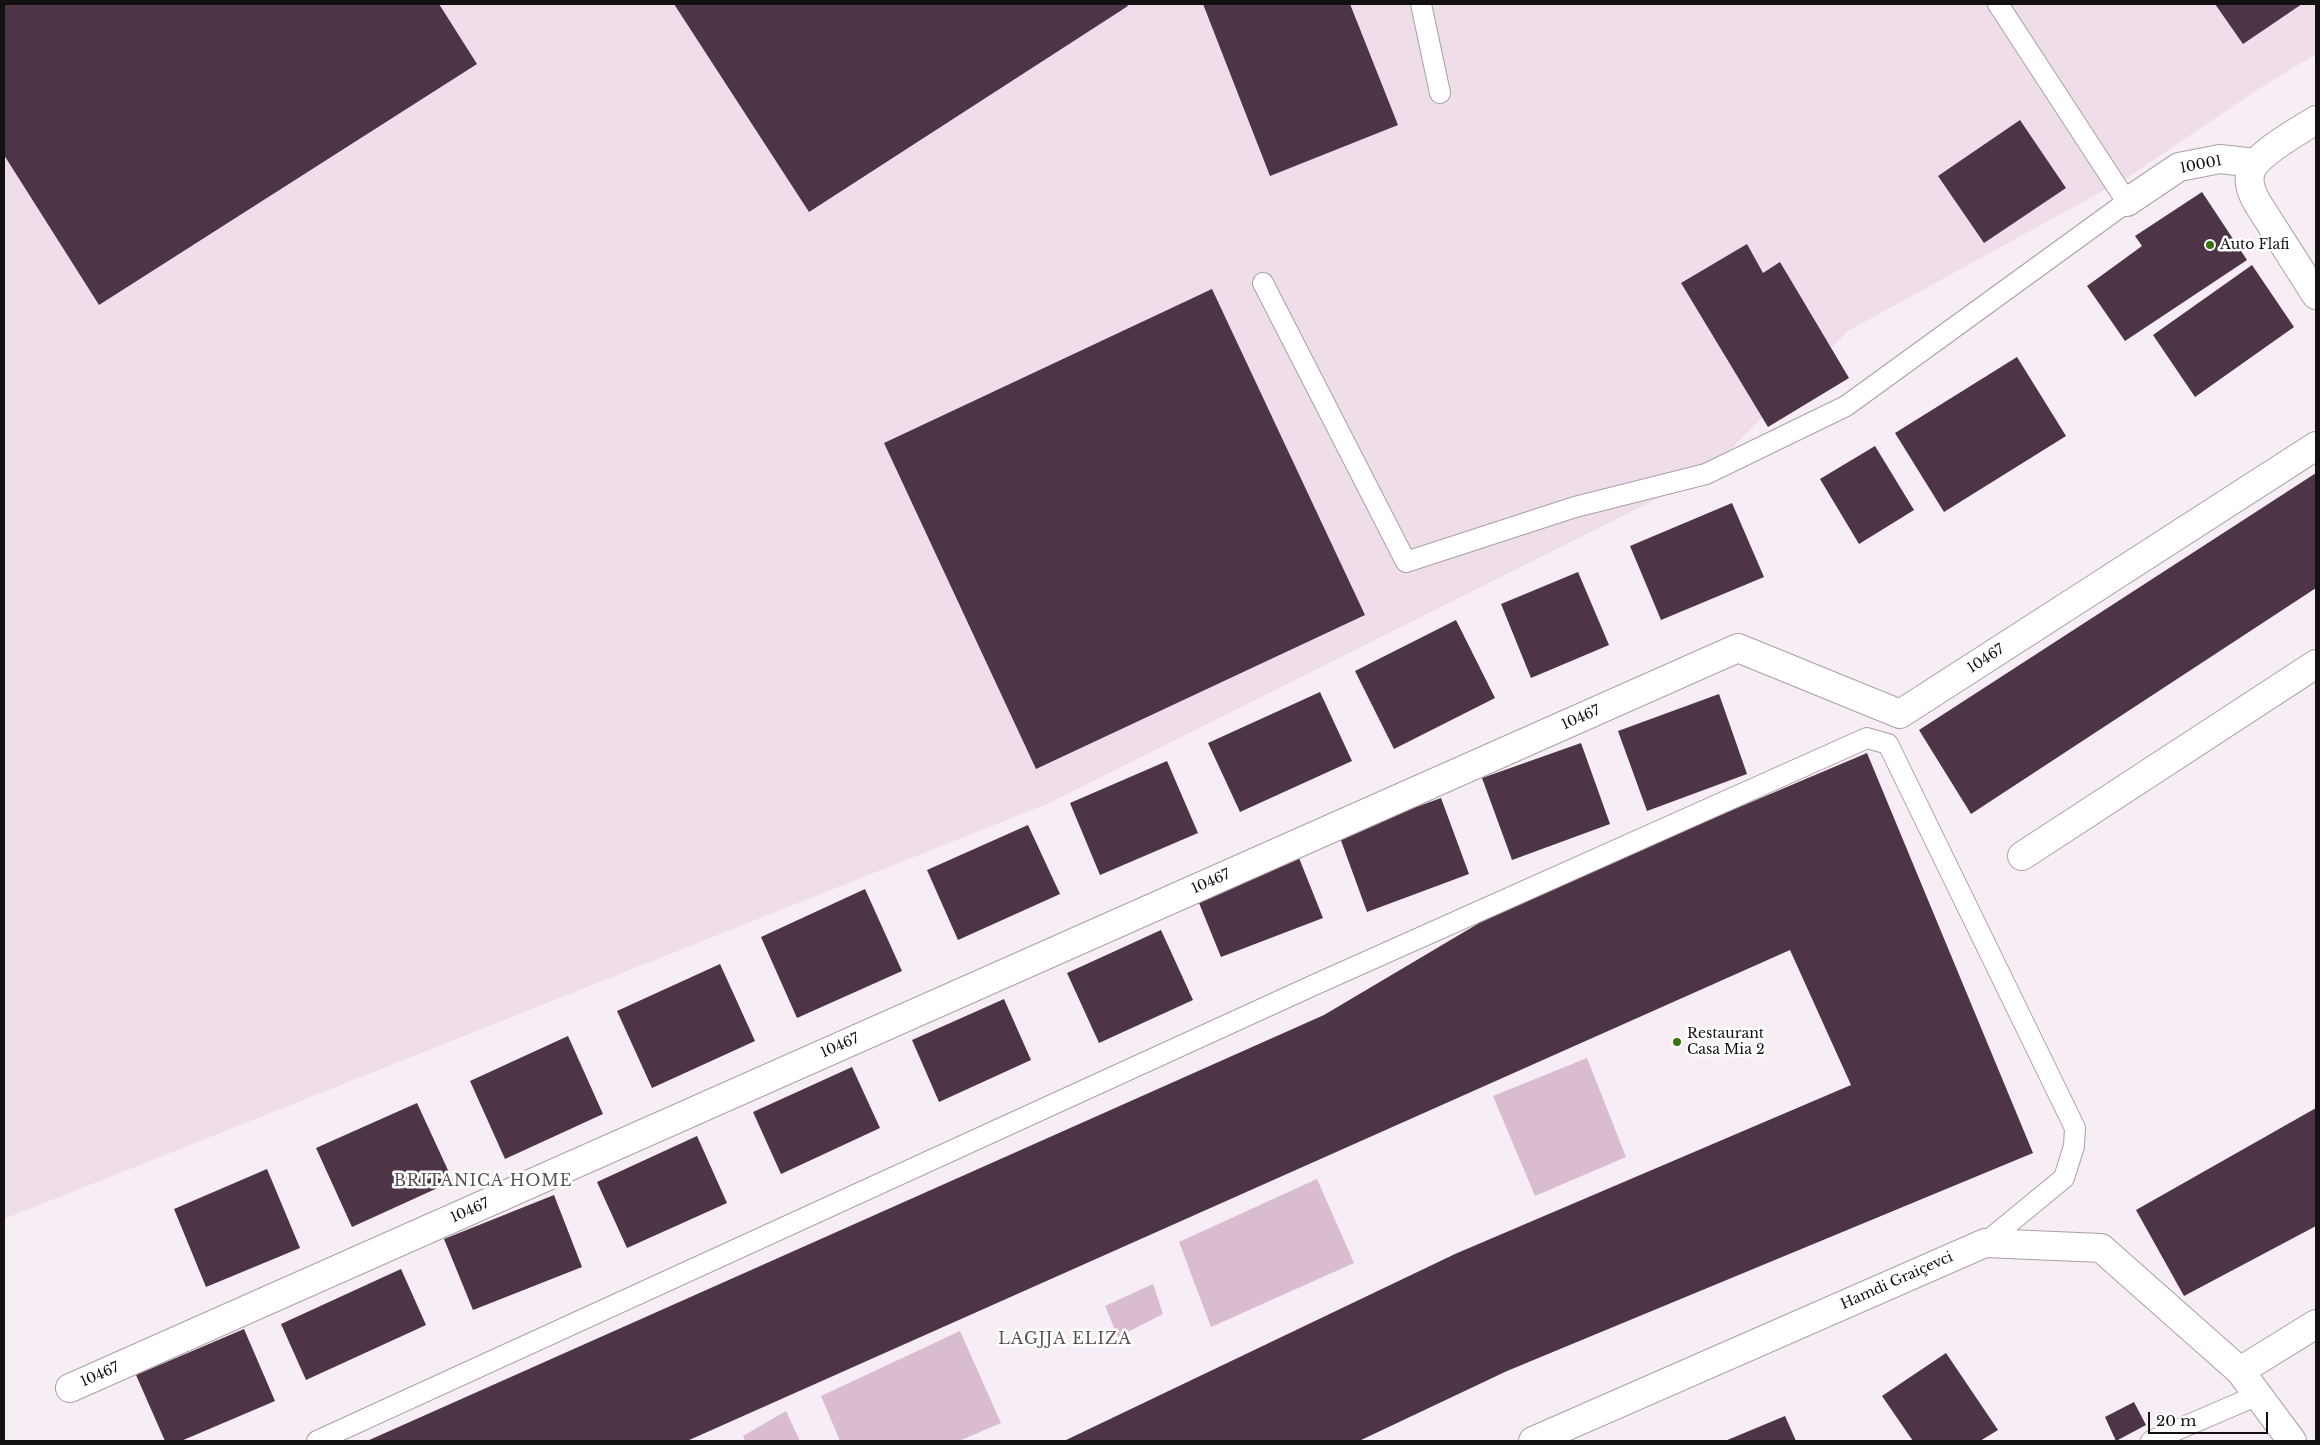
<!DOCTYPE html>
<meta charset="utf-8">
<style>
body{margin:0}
#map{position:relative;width:2320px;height:1445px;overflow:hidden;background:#f7edf4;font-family:"Libre Baskerville",serif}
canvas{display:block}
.frame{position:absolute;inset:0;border:5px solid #131012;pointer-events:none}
.scale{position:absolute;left:2148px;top:1412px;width:120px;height:22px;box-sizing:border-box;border:2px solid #131012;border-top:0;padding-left:6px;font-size:15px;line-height:18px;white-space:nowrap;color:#131012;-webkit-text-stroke:4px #fff;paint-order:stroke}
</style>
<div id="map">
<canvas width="2320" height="1445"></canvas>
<div class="frame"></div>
<div class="scale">20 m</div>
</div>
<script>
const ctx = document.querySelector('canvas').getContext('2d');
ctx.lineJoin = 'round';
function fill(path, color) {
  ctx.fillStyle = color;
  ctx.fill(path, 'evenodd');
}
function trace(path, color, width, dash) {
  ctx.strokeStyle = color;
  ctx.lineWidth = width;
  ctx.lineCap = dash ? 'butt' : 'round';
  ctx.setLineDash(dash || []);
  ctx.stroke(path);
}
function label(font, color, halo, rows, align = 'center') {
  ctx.font = font + ' "Libre Baskerville",serif';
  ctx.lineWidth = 5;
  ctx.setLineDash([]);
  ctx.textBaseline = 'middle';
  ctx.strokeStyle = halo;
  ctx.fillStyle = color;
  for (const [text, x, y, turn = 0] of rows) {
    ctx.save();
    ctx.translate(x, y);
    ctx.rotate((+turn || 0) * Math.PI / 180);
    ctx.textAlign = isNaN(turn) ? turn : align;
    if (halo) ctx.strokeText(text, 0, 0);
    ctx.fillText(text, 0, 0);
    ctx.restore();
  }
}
const built = new Path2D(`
 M4,4H2316V54L2257,90L2130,176L1848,331L1706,474L1047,804L4,1219Z`);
const green = new Path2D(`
 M1587,1058L1626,1157L1535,1196L1493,1096Z
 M1317,1179L1354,1263L1211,1327L1179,1242Z
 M1153,1284L1163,1314L1118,1337L1105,1306Z
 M960,1331L1001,1423L959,1441H840L821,1396Z
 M786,1411L800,1441H745L743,1436Z`);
const building = new Path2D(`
 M4,4H439L477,64L99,305L4,155Z
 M674,4H1126L1128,6L809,212Z
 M1203,4H1350L1398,125L1270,176Z
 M2215,4H2302L2243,44Z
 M2020,120L2066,188L1984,243L1938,176Z
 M2202,192L2247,260L2125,341L2087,286L2142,246L2135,236Z
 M1747,244L1763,273L1780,262L1849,378L1768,427L1681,283Z
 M2252,265L2294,327L2195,397L2153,335Z
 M1212,289L1365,615L1036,769L884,443Z
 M2017,357L2066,436L1944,512L1895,433Z
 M1875,446L1914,510L1859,544L1820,479Z
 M2316,473V588L1971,814L1919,730Z
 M1732,503L1764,577L1661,620L1630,546Z
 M1578,572L1609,645L1531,678L1501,604Z
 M1456,620L1495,698L1394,749L1355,671Z
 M1320,692L1352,761L1240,812L1208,743Z
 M1719,694L1747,774L1647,811L1618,731Z
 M1581,743L1610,824L1512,860L1482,778Z
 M1867,753L2033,1153L1507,1371L1359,1441H1064L1455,1254L1851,1085L1790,950L687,1441H367L1324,1015L1513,903Z
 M1167,761L1198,833L1100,875L1070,803Z
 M1441,798L1469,874L1367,912L1339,835Z
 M1028,825L1060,894L958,940L927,870Z
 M1299,858L1323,918L1221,957L1197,898Z
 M865,889L902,971L797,1018L761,937Z
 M1161,930L1193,1000L1099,1043L1067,973Z
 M720,964L755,1041L652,1088L617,1011Z
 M1004,999L1031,1060L939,1102L912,1040Z
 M568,1036L603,1114L505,1159L470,1081Z
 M852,1067L880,1128L781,1174L753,1112Z
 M417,1103L453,1181L352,1227L316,1148Z
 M2316,1108V1226L2184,1296L2136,1210Z
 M697,1136L727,1203L627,1248L597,1182Z
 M267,1169L300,1248L206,1287L174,1209Z
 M554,1195L582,1267L473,1310L444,1239Z
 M401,1269L426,1325L306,1380L281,1324Z
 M244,1329L275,1401L181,1441H165L136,1375Z
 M1946,1353L1998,1430L1980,1441H1913L1882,1396Z
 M2134,1402L2146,1425L2116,1441L2105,1417Z
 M1785,1416L1796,1441H1725Z`);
const lane = new Path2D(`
 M1421,4L1440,93
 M1263,283L1406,562L1575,507L1706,474L1846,406L2127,202L1998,4
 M317,1441L1314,985L1867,738L1888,744L2075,1128L2074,1146L2064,1178L1985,1243
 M2151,1441L2258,1395`);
const street = new Path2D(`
 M2316,120C2299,131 2254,155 2250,174C2248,186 2253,195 2258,204L2316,295
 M2127,202L2179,167L2220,159L2255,163
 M2022,856L2316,664
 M2240,1371L2292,1441
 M70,1388L1738,648L1900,714L2316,446
 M1533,1441L1985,1243L2101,1248L2240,1371L2316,1324`);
const markers = [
 [2210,245,5,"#36740e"],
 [1677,1042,5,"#36740e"]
];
const streetNames = [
 ["10001",2201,165,-11],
 ["10467",1986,659,-33],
 ["10467",1581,718,-24],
 ["10467",1211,882,-24],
 ["10467",840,1046,-24],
 ["10467",470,1211,-24],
 ["Hamdi Graiçevci",1897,1281,-24],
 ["10467",100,1375,-24]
];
const poiNames = [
 ["Auto Flafi",2220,245],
 ["Restaurant",1687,1034],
 ["Casa Mia 2",1687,1050]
];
const quarterNames = [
 ["BRITANICA HOME",483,1181],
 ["LAGJJA ELIZA",1065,1339]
];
fill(built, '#efdeea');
fill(green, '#d9bcd0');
fill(building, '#4d3446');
trace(lane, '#a9a0a6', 22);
trace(street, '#a9a0a6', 30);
trace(lane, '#fff', 20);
trace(street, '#fff', 28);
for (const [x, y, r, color] of markers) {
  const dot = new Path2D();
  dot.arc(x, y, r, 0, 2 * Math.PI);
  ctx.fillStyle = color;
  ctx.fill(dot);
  trace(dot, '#fff', 2);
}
label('14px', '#131012', '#fff', streetNames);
label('14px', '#131012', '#fff', poiNames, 'left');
ctx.letterSpacing = '1px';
label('16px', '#585055', '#fff', quarterNames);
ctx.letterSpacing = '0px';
</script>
